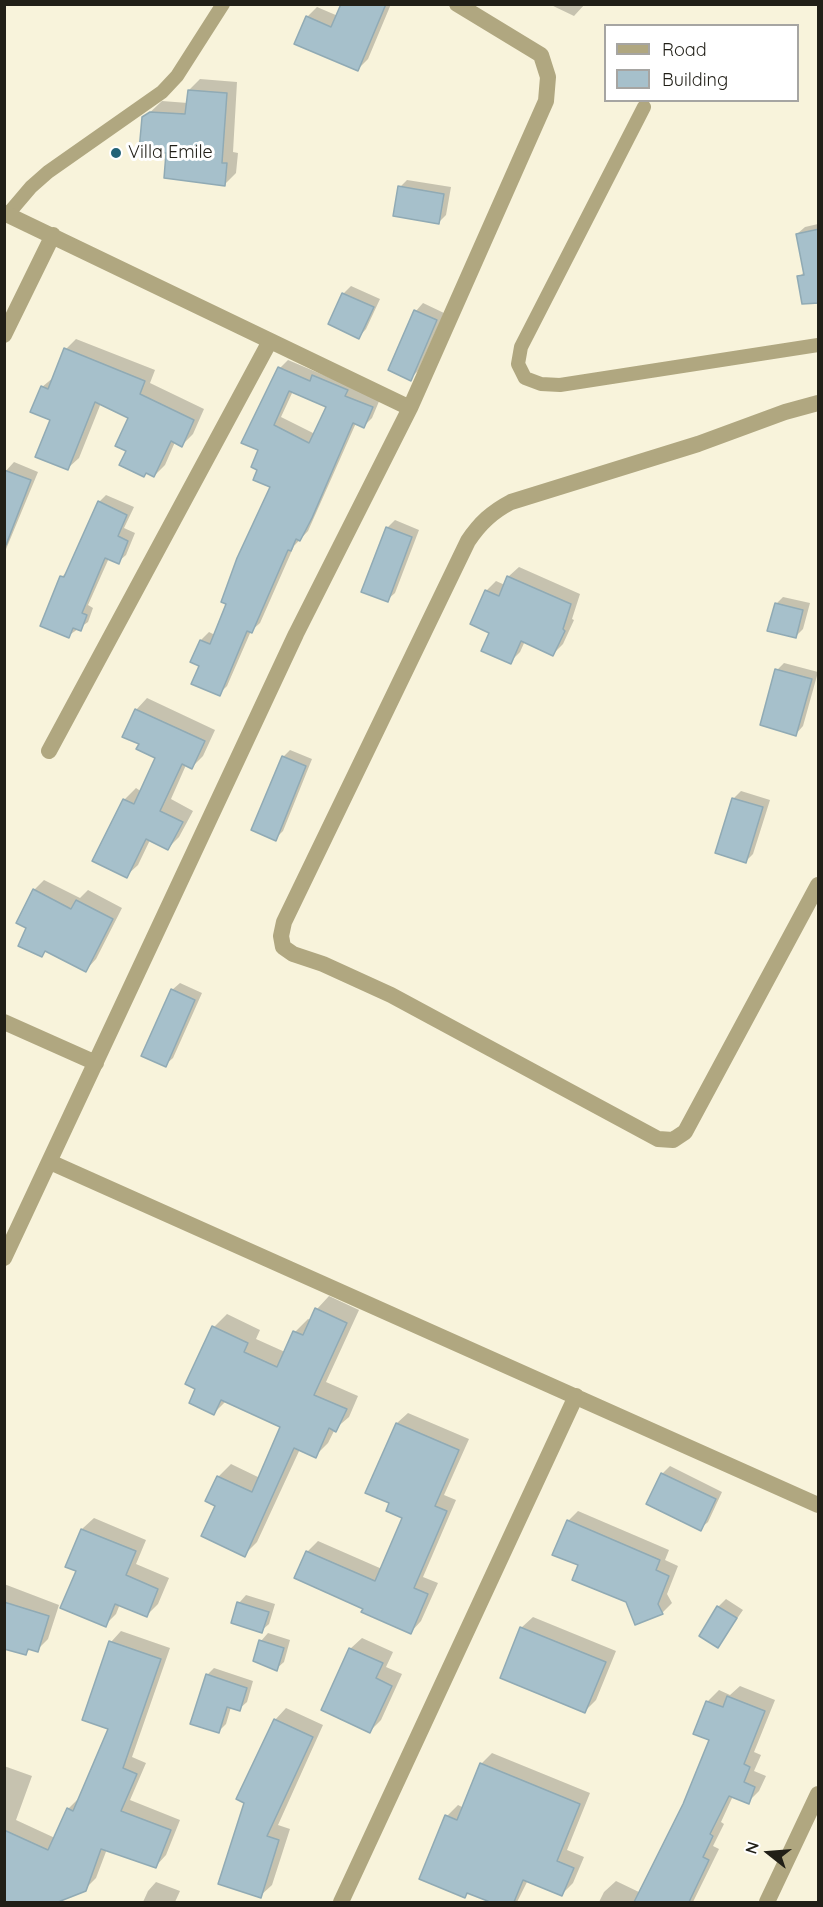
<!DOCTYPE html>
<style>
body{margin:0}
#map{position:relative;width:823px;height:1907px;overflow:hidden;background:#f8f3db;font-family:Quicksand,sans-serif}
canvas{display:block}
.frame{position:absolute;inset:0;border:6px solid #211f17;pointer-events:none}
.legend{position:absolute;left:604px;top:24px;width:195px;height:78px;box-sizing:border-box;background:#fff;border:2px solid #a6a5a2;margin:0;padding:8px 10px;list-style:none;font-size:18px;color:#211f17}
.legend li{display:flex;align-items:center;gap:12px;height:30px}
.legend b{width:30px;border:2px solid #a6a5a2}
.north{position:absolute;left:739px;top:1823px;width:60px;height:60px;-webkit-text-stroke:4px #fff;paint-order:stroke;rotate:287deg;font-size:16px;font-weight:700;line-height:24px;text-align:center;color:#211f17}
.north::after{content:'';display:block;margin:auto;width:21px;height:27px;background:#211f17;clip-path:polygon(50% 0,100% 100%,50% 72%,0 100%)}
</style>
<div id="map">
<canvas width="823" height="1907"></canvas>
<div class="frame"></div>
<ul class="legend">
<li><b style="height:8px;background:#b0a780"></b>Road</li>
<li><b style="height:16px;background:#a6c0cb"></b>Building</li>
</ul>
<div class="north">N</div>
</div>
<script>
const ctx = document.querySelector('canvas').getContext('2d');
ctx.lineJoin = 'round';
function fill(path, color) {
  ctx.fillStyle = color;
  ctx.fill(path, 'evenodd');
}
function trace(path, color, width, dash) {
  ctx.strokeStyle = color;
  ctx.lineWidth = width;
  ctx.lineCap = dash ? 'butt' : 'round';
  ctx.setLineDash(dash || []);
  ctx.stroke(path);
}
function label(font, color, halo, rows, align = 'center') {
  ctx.font = font + ' Quicksand,sans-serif';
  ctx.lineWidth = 6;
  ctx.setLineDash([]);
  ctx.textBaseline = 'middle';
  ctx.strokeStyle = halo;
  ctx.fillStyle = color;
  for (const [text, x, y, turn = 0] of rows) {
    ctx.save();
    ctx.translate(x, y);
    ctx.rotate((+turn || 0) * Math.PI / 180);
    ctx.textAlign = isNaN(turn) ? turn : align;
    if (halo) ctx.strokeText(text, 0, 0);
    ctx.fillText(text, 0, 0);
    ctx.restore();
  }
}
const shadow = new Path2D(`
 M343,4H391L368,59L358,69L307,17L317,7L338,16Z
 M549,4H585L574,16Z
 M200,79L237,82L233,152L238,153L236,173L225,184L168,152L144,118L162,101L188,103L189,90Z
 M407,180L451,187L446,215L439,222L400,187Z
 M818,224V299L799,277L805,271L797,234L805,227Z
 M351,286L380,299L366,329L359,337L330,324L343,294Z
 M423,303L444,313L418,371L410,379L416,311Z
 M76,339L155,370L150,383L204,409L193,434L182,445L175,442L165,465L154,476L147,472L144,475L128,450L130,417L101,403L79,458L68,468L42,387L54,377L66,349Z
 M288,360L380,399L372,418L364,426L356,423L308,531L294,546L260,623L251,631L227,686L219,694L201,666L192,662L201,640L209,632L215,635L273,486L259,469L260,449L280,368ZM293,391L328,406L315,434L281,417Z
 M14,462L38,472L4,554V473Z
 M106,495L134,507L124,528L135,533L126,555L118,562L109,558L88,605L93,608L88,622L68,636L62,577L69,569L99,502Z
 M395,520L419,530L395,593L387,600V528Z
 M519,567L580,594L572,619L574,620L563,644L553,654L525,641L520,652L510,662L491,632L486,591L496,581L505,585L509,576Z
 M783,597L810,603L803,629L796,636L776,604Z
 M784,663L818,672L803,726L796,734L777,670Z
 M147,698L215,730L203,756L192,767L186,765L171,799L193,811L179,837L168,848L150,840L138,865L126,876L94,860L124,800L136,788L142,792L157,758L141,743L124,736L136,710Z
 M290,750L312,759L283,831L275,839L283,757Z
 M741,791L770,800L753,854L746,861L733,799Z
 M44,880L80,898L88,890L122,908L96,959L86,970L47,950L42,955L34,890Z
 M180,983L202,993L173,1058L165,1065L172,990Z
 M329,1296L359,1310L326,1382L358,1396L349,1417L335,1429L328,1443L315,1456L300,1449L257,1542L244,1555L217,1505L218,1477L231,1464L260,1478L282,1427L226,1401L214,1413L197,1388L214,1327L227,1314L260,1330L256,1339L285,1352L295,1332L308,1319L311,1320L317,1309Z
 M408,1413L469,1439L444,1495L456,1500L423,1577L438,1583L421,1621L411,1632L365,1608L307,1552L318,1541L382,1569L404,1517L391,1503L367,1492L397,1423Z
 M670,1466L722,1492L708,1522L700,1529L648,1503L662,1474Z
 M578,1511L669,1550L665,1560L678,1566L667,1594L672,1603L662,1613L627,1600L579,1564L568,1521Z
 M94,1518L146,1540L136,1564L169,1578L158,1604L147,1615L120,1604L116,1614L105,1625L78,1570L67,1566L82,1529Z
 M4,1584L59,1605L48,1639L37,1650L31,1648L25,1654L4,1647Z
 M246,1595L275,1604L269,1624L261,1631L239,1603Z
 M726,1599L743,1610L718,1646V1607Z
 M533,1617L616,1651L596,1700L585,1711L521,1628Z
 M121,1631L170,1648L132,1757L146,1763L130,1800L180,1820L166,1855L156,1866L107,1849L96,1878L85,1889L55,1902H37L34,1896L21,1902H7L4,1899V1766L32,1776L16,1820L55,1838L68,1809L79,1798L110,1728L111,1642Z
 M268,1633L290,1640L284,1662L276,1669L261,1641Z
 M362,1638L393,1652L386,1667L402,1674L381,1720L370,1731L350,1649Z
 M214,1668L253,1681L247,1702L239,1709L231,1707L226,1724L218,1732L207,1675Z
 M740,1686L775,1700L754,1752L761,1755L754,1771L766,1776L759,1791L748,1802L733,1796L721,1822L724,1824L713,1846L719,1849L693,1902H599L604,1892L616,1881L641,1893L684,1805L711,1740L707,1702L719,1690L730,1695Z
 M286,1708L323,1725L278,1825L290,1829L272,1885L260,1896L275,1720Z
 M492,1753L590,1793L567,1850L584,1857L573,1883L562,1894L528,1880L517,1902H494L468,1892L465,1896L447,1816L458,1805L464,1808L481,1764Z
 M156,1882L180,1891L175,1902H143L148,1891Z`);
const building = new Path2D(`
 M341,4H386L358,71L294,44L306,16L331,27Z
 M188,90L227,93L222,163H227L225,186L164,178L166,153L139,151L142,117L150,112L185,114Z
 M398,186L444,194L439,224L393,216Z
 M819,229V303L802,304L797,276L804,275L796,234Z
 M342,293L374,307L359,339L328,324Z
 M414,310L437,320L411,381L388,370Z
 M64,348L145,381L140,394L194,420L182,447L171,441L154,477L146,473L144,477L119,465L126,451L115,446L128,418L95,402L68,470L35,457L50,420L30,412L41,386L48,389Z
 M278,367L310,381L312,375L348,390L345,396L373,407L364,428L353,423L312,518L300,541L296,539L291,551L288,550L252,633L247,631L220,696L191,684L199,666L190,662L200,640L210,644L226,604L221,602L237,558L270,487L253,480L257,470L251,467L258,450L241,443ZM289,391L326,407L309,443L274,425Z
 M4,470L31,480L6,545H4Z
 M98,501L127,515L118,536L128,541L119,564L105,558L82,613L87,615L81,631L73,628L69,638L40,626L60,576L64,577Z
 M386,527L412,537L388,602L361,592Z
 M507,576L571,604L563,629L565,631L553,656L521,641L511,664L481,651L489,633L470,624L485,590L499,596Z
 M775,603L803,610L796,638L767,631Z
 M775,669L812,679L796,736L760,725Z
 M135,709L205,741L192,769L182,764L160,811L183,822L168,850L146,839L127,878L92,861L123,799L134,804L155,758L136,749L139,744L122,737Z
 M282,756L306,766L276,841L251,830Z
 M732,798L763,807L746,863L715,853Z
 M33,889L71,909L76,900L113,919L86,972L45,951L42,957L18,946L26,928L16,923Z
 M171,989L195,1000L166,1067L141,1056Z
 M315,1308L347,1323L314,1395L347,1409L336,1432L329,1428L316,1458L294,1448L245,1557L201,1536L215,1506L205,1501L217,1476L252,1492L280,1427L221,1400L214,1415L189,1403L195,1389L185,1384L212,1326L248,1343L244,1352L277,1367L293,1331L303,1335Z
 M396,1423L459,1450L435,1506L447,1511L414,1588L428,1594L411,1634L361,1612L363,1609L294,1578L306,1551L375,1581L402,1518L386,1511L389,1503L365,1493Z
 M661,1473L716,1499L701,1531L646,1504Z
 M567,1520L660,1560L656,1570L669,1576L658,1604L663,1614L635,1625L626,1602L572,1580L578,1565L552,1555Z
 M81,1529L136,1551L126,1575L158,1589L147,1617L115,1604L106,1627L60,1608L76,1571L65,1567Z
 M4,1602L49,1616L38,1652L28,1649L26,1655L4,1649Z
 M237,1602L269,1612L262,1633L231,1623Z
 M717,1606L737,1618L718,1648L699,1636Z
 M520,1627L606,1662L585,1713L500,1678Z
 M259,1640L284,1648L277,1671L253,1661Z
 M109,1641L161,1659L123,1768L137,1774L121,1811L171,1830L156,1868L101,1849L86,1891L58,1902H4V1830L48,1850L67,1808L73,1811L108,1729L82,1720Z
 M349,1648L383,1663L376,1678L392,1686L370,1733L321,1710Z
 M206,1674L247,1688L240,1711L227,1707L219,1733L190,1724Z
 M727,1696L765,1711L744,1764L750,1767L744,1782L755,1787L749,1804L729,1796L710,1834L713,1836L703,1857L709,1860L689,1902H634L683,1804L709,1740L693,1734L706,1701L723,1707Z
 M274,1719L313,1737L267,1836L279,1840L261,1898L218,1884L244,1803L236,1799Z
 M480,1763L580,1804L557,1861L574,1868L562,1896L523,1880L514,1902H490L467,1893L465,1898L419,1879L445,1815L457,1820Z`);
const service = new Path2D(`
 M644,107L521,347L518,364L525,378L541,384L560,385L818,345
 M8,214L31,187L48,172L162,92L177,76L223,4`);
const minor = new Path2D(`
 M4,213L410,408L296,634L4,1258
 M4,335L53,235
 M818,403L785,412L698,444L511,502C492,512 480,523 468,541L284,922L281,936L283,947L293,954L323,964L391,995L658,1139L673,1140L685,1132L818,885
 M410,408L546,101L548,77L541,55L457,4
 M49,751L270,341
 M4,1022L96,1063
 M50,1162L818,1505
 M341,1902L576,1396
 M767,1902L818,1794`);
const markers = [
 [116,153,6,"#226277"]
];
const poiNames = [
 ["Villa Emile",128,153]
];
fill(shadow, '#0003');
fill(building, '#a6c0cb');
trace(building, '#90aab4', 1.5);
trace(service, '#b0a780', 14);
trace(minor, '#b0a780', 16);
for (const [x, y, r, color] of markers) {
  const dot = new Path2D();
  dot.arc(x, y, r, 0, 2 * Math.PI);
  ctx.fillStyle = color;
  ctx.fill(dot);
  trace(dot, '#fff', 2);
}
label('18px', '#211f17', '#fff', poiNames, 'left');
</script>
